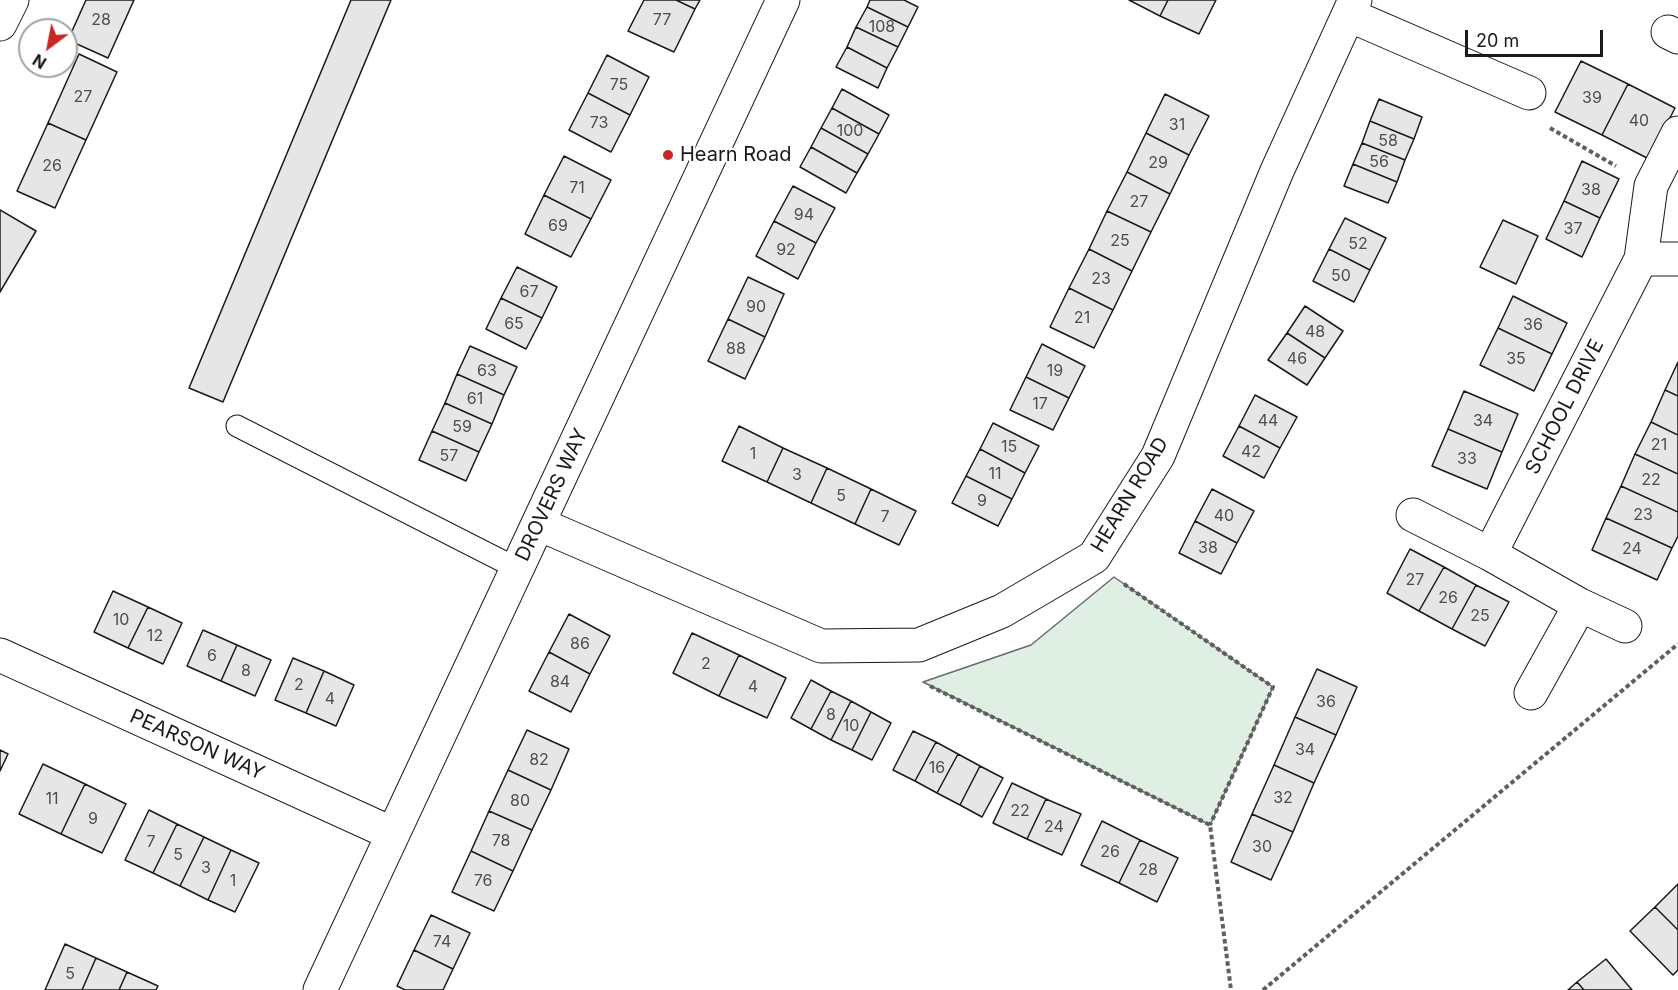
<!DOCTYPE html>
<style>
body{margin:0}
#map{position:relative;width:1678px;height:990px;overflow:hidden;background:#fff;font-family:Inter,sans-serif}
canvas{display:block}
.north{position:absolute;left:18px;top:18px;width:60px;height:60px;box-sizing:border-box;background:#fff;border:2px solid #a3a3a3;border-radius:50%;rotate:212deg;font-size:16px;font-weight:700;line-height:24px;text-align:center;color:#1a1a1a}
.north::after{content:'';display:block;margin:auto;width:21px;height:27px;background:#c62828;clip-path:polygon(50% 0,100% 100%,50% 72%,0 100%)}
.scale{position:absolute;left:1465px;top:30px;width:138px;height:27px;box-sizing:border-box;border:3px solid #1a1a1a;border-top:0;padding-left:8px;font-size:18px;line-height:21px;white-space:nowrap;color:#1a1a1a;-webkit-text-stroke:4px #fff;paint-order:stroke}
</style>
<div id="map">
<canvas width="1678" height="990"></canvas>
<div class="north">N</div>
<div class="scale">20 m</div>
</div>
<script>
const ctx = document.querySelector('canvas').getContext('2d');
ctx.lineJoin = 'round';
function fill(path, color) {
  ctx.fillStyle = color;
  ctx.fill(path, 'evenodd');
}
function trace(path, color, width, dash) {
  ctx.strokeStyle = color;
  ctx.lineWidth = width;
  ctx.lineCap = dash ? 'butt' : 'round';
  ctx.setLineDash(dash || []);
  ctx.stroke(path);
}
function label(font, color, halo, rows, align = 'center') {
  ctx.font = font + ' Inter,sans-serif';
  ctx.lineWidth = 4.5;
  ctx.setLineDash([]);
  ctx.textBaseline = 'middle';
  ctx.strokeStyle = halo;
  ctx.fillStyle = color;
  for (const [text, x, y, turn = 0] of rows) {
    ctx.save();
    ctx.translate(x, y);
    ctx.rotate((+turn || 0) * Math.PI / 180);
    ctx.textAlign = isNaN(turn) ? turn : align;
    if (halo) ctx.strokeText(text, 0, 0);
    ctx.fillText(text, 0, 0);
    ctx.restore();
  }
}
const green = new Path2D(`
 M1114,577L1273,687L1210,825L923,682L1031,645Z`);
const building = new Path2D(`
 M86,0H134L108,58L68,40Z
 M351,0H391L223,402L189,388Z
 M644,0H676L695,9L674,52L628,31Z
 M676,0H700L695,9Z
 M870,0H904L918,7L908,27L867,7Z
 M1129,0H1168L1160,16Z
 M1168,0H1216L1199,34L1160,16Z
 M867,7L908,27L898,47L856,27Z
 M856,27L898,47L887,68L847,47Z
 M847,47L887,68L878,88L836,67Z
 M79,54L117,72L86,140L48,123Z
 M607,55L649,77L630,115L588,93Z
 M1581,61L1628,84L1602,135L1555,112Z
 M1628,84L1675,108L1649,159L1602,135Z
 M842,89L889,115L879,134L832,108Z
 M588,93L630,115L611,152L569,130Z
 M1165,94L1209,116L1189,155L1146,133Z
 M1379,99L1422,117L1414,139L1370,121Z
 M832,108L879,134L868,154L821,128Z
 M1370,121L1414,139L1405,160L1362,143Z
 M48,123L86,140L55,208L17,191Z
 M821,128L868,154L857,173L811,147Z
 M1146,133L1189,155L1170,194L1127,172Z
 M1362,143L1405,160L1397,182L1353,164Z
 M811,147L857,173L846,193L800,167Z
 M564,156L611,180L591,219L544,195Z
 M1582,161L1619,179L1600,218L1564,201Z
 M1353,164L1397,182L1388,203L1344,186Z
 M1127,172L1170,194L1151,232L1107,211Z
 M793,186L835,208L816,243L774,221Z
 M544,195L591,219L571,257L525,234Z
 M1564,201L1600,218L1582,257L1546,239Z
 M0,210L36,231L0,292Z
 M1107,211L1151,232L1132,271L1089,249Z
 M1345,218L1386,238L1370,270L1329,249Z
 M1503,220L1538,236L1516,284L1480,267Z
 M774,221L816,243L798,279L756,256Z
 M1089,249L1132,271L1113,310L1069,288Z
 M1329,249L1370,270L1354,302L1313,281Z
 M517,267L557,287L542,318L501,298Z
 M748,277L784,294L765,337L728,319Z
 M1069,288L1113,310L1094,348L1050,327Z
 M1513,296L1567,323L1552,354L1498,328Z
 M501,298L542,318L526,349L486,329Z
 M1305,306L1343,331L1325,358L1287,333Z
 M728,319L765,337L745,379L708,361Z
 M1498,328L1552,354L1534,391L1480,365Z
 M1287,333L1325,358L1307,385L1268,360Z
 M1042,344L1085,366L1069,398L1026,377Z
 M470,346L517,367L504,395L457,374Z
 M1678,362V396L1665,390Z
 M457,374L504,395L492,424L445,403Z
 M1026,377L1069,398L1053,430L1010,410Z
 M1665,390L1678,396V435L1651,422Z
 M1464,391L1518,414L1502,452L1448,429Z
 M1255,395L1297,417L1280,448L1239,426Z
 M445,403L492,424L479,452L432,431Z
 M1651,422L1678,435V474L1635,454Z
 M993,423L1039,446L1025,473L980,449Z
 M739,426L783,448L767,482L722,461Z
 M1239,426L1280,448L1264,478L1223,456Z
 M1448,429L1502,452L1487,489L1432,466Z
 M432,431L479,452L466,481L419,460Z
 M783,448L827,468L811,503L767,482Z
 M980,449L1025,473L1012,499L966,476Z
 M1635,454L1678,474V512L1621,486Z
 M827,468L871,489L855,524L811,503Z
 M966,476L1012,499L998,526L952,503Z
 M1621,486L1678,512V536L1672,548L1606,518Z
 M871,489L916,511L899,545L855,524Z
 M1212,489L1254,511L1237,543L1195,521Z
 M1606,518L1672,548L1657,580L1592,550Z
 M1195,521L1237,543L1221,574L1179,553Z
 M1410,549L1444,567L1419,611L1387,593Z
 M1444,567L1476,585L1452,629L1419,611Z
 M1476,585L1509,602L1485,646L1452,629Z
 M113,591L148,607L128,648L94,632Z
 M148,607L182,623L163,664L128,648Z
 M569,614L610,636L590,674L549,652Z
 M203,630L237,645L221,681L187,666Z
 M692,633L739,655L719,696L673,673Z
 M237,645L271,660L255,696L221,681Z
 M549,652L590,674L571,712L529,691Z
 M739,655L786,678L767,718L719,696Z
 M293,658L324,671L306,713L275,700Z
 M1317,669L1357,687L1336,735L1295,717Z
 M324,671L354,685L336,726L306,713Z
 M811,680L831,691L811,729L791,718Z
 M831,691L851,701L831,740L811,729Z
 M851,701L871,712L852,750L831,740Z
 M871,712L891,723L872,760L852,750Z
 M1295,717L1336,735L1314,783L1274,765Z
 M527,730L569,749L551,790L508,770Z
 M913,731L936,742L915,781L893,770Z
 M936,742L958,754L937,793L915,781Z
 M0,750L8,754L0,771Z
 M958,754L980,766L960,805L937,793Z
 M43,764L85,784L61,834L19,814Z
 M1274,765L1314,783L1293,832L1252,814Z
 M980,766L1003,778L982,817L960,805Z
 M508,770L551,790L532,830L489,811Z
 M1012,783L1046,799L1027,839L993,823Z
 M85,784L126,804L102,853L61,834Z
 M1046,799L1081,814L1062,855L1027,839Z
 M149,810L177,824L153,873L125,860Z
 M489,811L532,830L513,871L471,851Z
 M1252,814L1293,832L1271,880L1231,862Z
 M1102,821L1140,840L1119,883L1081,865Z
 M177,824L204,837L180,886L153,873Z
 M204,837L231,850L208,900L180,886Z
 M1140,840L1178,858L1157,902L1119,883Z
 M231,850L259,863L235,912L208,900Z
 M471,851L513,871L494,911L452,892Z
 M1678,884V930L1655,907Z
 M1655,907L1678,930V970L1673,975L1630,931Z
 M431,915L470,933L453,969L414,950Z
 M65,944L96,958L82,990H45Z
 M414,950L453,969L443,990H405L397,986Z
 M96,958L127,972L119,990H82Z
 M1606,959L1632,990H1584L1577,982Z
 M127,972L158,986L156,990H119Z
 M1577,982L1584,990H1568Z`);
const path = new Path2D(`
 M1550,128L1616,166
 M1124,584L1273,687L1210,825
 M930,686L1210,825L1231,990
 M1263,990L1678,644`);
const lane = new Path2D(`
 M237,426L518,569`);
const street = new Path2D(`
 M1349,15L1529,93
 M0,24L12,0
 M1668,32L1678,37
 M1641,259H1678
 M1413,515L1490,554
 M539,524L821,646L919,645L1002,611L1094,557L1158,456L1277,171L1355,0
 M1625,626L1580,605L1490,554L1641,259L1651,186L1678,133
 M0,655L393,834
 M1531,693L1580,605
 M320,990L783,0`);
const markers = [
 [668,155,6,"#c62828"]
];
const numberNames = [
 ["28",101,20],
 ["77",662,20],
 ["108",882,27],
 ["75",619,85],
 ["27",83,97],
 ["39",1592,98],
 ["40",1639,121],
 ["73",599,123],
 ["31",1177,125],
 ["100",850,131],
 ["58",1388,141],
 ["56",1379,162],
 ["29",1158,163],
 ["26",52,166],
 ["71",577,188],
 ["38",1591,190],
 ["27",1139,202],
 ["94",804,215],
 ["69",558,226],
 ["37",1573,229],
 ["25",1120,241],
 ["52",1358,244],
 ["92",786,250],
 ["50",1341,276],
 ["23",1101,279],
 ["67",529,292],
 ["90",756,307],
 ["21",1082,318],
 ["65",514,324],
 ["36",1533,325],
 ["48",1315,332],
 ["88",736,349],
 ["46",1297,359],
 ["35",1516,359],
 ["63",487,371],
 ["19",1055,371],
 ["61",475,399],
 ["17",1040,404],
 ["44",1268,421],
 ["34",1483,421],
 ["59",462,427],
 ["21",1659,445],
 ["15",1009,447],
 ["42",1251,452],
 ["1",753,454],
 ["57",449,456],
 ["33",1467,459],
 ["11",995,474],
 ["3",797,475],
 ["22",1651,480],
 ["5",841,496],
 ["9",982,501],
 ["23",1643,515],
 ["40",1224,516],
 ["7",885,517],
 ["38",1208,548],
 ["24",1632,549],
 ["27",1415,580],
 ["26",1448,598],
 ["25",1480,616],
 ["10",121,620],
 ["12",155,636],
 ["86",580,644],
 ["6",212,656],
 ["2",706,664],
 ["8",246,671],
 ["84",560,682],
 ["2",299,685],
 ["4",753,687],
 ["4",330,699],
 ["36",1326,702],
 ["8",831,715],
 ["10",851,726],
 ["34",1305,750],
 ["82",539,760],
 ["16",937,768],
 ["32",1283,798],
 ["11",52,799],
 ["80",520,801],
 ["22",1020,811],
 ["9",93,819],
 ["24",1054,827],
 ["78",501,841],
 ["7",151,842],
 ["30",1262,847],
 ["26",1110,852],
 ["5",178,855],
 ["3",206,868],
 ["28",1148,870],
 ["1",233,881],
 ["76",483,881],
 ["74",442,942],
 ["5",70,974]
];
const poiNames = [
 ["Hearn Road",680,155]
];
const streetNames = [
 ["SCHOOL DRIVE",1565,407,-63],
 ["DROVERS WAY",552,495,-65],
 ["HEARN ROAD",1130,495,-59],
 ["PEARSON WAY",197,745,24]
];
fill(green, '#e0efe3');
trace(green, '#6a6a6a', 1.5);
fill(building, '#e6e6e6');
trace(building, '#1a1a1a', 1.5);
trace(lane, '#1a1a1a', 23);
trace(street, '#1a1a1a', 35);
trace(path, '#5f5f5f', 4, [4.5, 3]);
trace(lane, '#fff', 21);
trace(street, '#fff', 33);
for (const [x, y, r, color] of markers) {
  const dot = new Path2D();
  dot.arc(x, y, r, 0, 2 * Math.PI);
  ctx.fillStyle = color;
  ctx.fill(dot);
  trace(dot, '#fff', 2);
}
label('16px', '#4d4d4d', null, numberNames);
label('20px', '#1a1a1a', '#fff', poiNames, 'left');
label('20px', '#1a1a1a', '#fff', streetNames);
</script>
